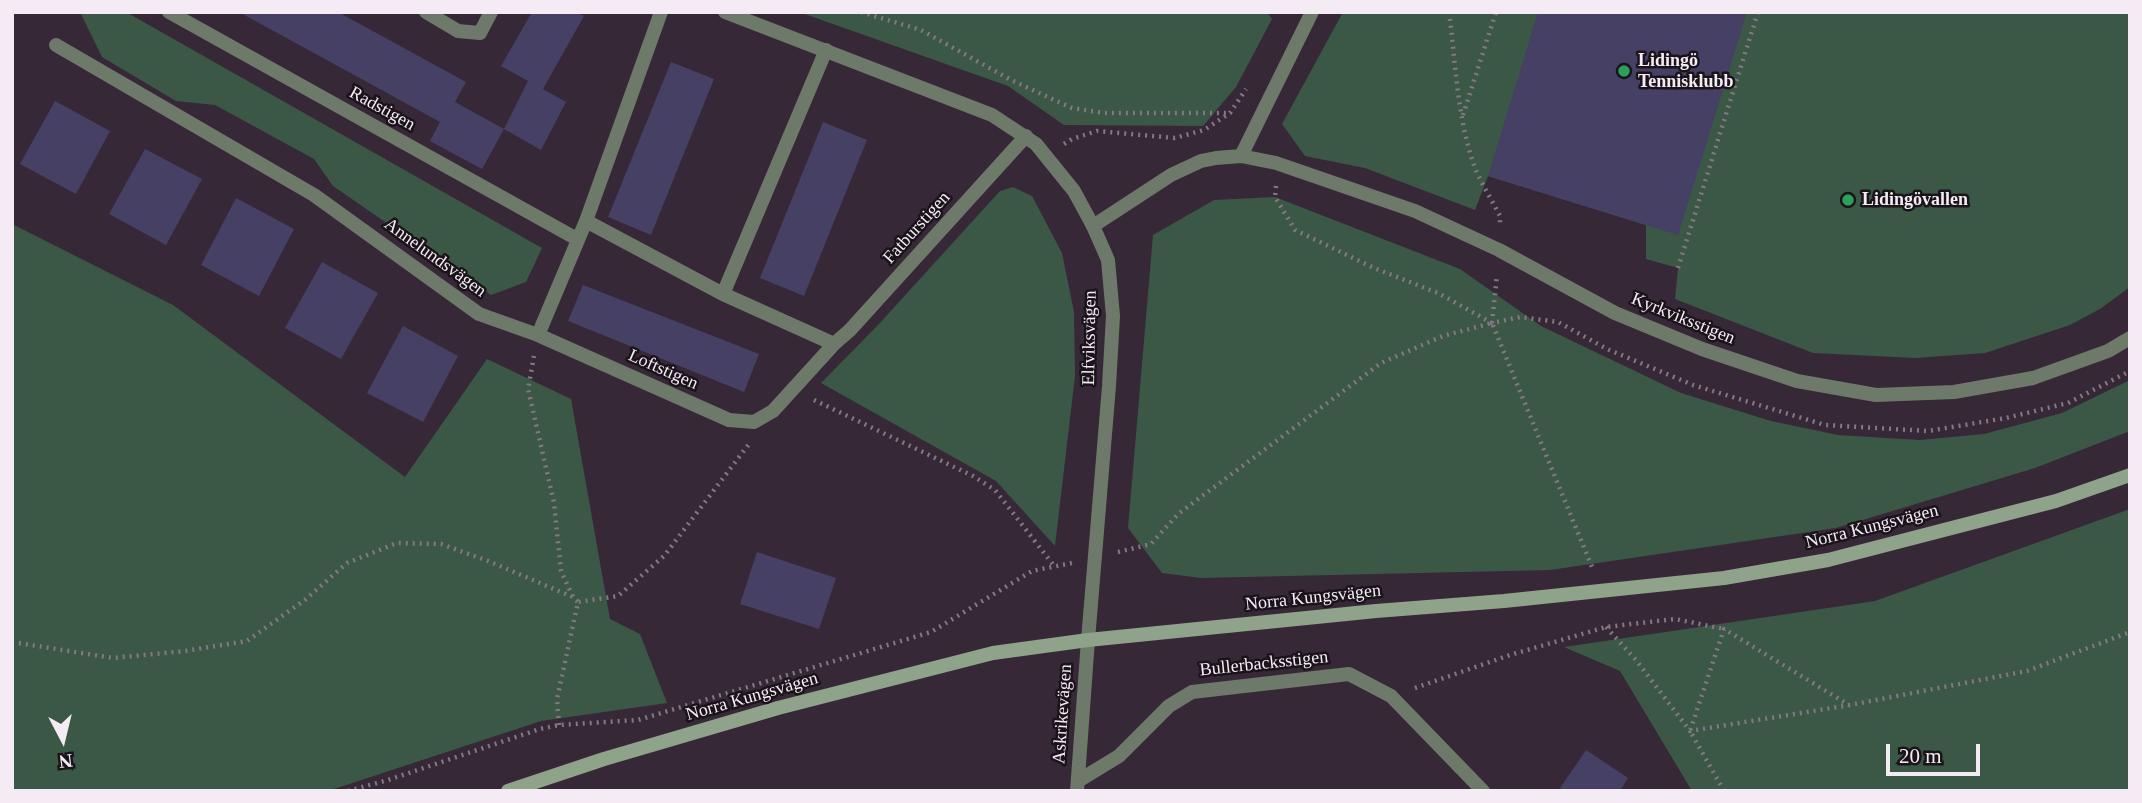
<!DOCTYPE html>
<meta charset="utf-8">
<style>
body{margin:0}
#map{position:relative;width:2142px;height:803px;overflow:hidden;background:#372837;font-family:"Times New Roman",serif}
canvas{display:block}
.frame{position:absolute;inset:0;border:14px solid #f4ebf4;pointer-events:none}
.north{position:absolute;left:28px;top:705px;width:70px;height:70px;-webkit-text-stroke:5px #1a141a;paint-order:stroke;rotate:173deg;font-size:19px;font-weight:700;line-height:28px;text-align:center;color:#f4ebf4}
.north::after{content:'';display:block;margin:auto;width:24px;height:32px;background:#f4ebf4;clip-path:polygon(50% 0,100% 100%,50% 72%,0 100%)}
.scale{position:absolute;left:1886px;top:744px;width:94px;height:32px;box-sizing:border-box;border:4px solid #f4ebf4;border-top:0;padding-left:9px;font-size:21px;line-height:24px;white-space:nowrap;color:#f4ebf4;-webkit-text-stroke:5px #1a141a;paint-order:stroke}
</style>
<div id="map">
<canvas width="2142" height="803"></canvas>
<div class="frame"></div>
<div class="north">N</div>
<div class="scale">20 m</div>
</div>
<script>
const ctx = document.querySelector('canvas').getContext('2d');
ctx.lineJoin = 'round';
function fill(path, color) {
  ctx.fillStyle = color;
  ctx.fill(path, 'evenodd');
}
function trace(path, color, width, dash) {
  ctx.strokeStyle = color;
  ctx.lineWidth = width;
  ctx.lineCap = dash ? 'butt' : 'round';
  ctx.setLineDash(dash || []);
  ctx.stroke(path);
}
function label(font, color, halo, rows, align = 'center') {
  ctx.font = font + ' "Times New Roman",serif';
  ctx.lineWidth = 5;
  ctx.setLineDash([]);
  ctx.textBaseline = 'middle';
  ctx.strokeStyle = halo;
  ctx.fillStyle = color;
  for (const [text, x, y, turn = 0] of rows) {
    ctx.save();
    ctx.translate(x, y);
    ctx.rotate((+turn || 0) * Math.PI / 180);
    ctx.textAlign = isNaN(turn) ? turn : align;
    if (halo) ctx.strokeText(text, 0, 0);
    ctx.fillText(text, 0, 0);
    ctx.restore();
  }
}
const green = new Path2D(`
 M80,12H126L542,248L526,282L491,295L333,186L314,159L215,105L176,101L102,57Z
 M799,12H1267L1272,19L1236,87L1203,126L1064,125L1008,86Z
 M1343,12H2130V287L2100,309L2070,325L1985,353L1915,358L1813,353L1675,299L1678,268L1646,259V225L1488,176L1475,210L1365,168L1305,156L1282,124Z
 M1013,187L1032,196L1062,253L1074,312L1075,376L1055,546L996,481L821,383L878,325L1000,191Z
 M1275,197L1460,269L1541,326L1681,393L1771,421L1838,435L1919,440L1984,434L2062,413L2130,380V431L2035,468L1836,528L1550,570L1201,578L1162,573L1128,528L1153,235L1214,200Z
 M12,224L173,305L405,477L487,359L571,399L610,619L640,634L667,703L541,721L328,791H12Z
 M2130,509V791H1692L1620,671L1564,647L1875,601Z`);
const building = new Path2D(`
 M239,12H338L466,82L455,102L504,129L528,81L501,66L532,12H577L584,16L543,89L566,102L541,150L504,129L482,169L430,141L440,122Z
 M1538,12H1747L1678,235L1488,176Z
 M671,62L714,79L651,235L608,217Z
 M55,101L110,131L76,194L20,164Z
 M823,122L867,140L804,296L760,278Z
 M145,149L202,179L166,245L109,214Z
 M236,198L294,229L259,296L201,265Z
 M322,262L378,293L341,359L285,328Z
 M583,285L759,354L744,392L568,321Z
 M403,326L458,356L423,422L367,393Z
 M757,552L836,578L819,629L740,604Z
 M1586,750L1628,778L1620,791H1564L1560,788Z`);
const path = new Path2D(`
 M861,12L921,30L1013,81L1072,108L1104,113H1230
 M1449,12C1456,64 1457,119 1475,168C1482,185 1492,200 1500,216V225
 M1463,115L1496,12
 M1064,144L1072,139L1097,131L1175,138L1204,130L1230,113L1246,89
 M1276,186L1275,197L1295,230L1374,268L1438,293L1492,323L1520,317L1558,322L1607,349L1693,385L1825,425L1928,431L2006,418L2068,403L2130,371
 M1678,268L1758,12
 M1492,323L1497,275
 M534,356L528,389L554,503L561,571L573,597L578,602
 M814,400L973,476L995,490L1055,567
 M1118,552L1151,544L1178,514L1381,363L1443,336L1492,323L1592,567
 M1606,627L1636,660L1690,731L1850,705L2027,671L2130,632
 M12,642L113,658L185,651L247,641L306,599L347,563L397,543L441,544L488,561L573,597
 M1415,688L1510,655L1606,627L1675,619L1724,629
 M559,725L557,699L578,602L618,596L664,556L749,444
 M348,791L388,780L540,729L559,725L638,720L931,632L1032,571L1072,563
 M1724,791L1690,731L1724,629L1849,705`);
const minor = new Path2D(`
 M169,12L577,239
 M426,12L458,31L480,33L491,12
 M56,45L314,195L479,314L538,335L729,420L754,422L773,411L834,344L850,330L1026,136
 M1241,156L1312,12
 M586,221L723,294L826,50
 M1093,226L1171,175L1201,161L1216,158L1241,156L1276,163L1415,211L1499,250L1615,313L1702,349L1797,381L1876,395L1954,392L2033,378L2108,351L2130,338
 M723,294L834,344
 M538,335L586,221L661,12
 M1078,781L1119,756L1169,706L1192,692L1349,674L1391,696L1483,791
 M1077,791L1088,640`);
const tertiary = new Path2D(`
 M725,12L992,115L1036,144L1074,191L1093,226L1108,260L1113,316L1109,386L1088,640`);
const secondary = new Path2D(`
 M508,791L604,759L778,708L993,653L1088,640L1376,611L1504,601L1724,578L1828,560L2056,501L2130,475`);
const markers = [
 [1624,71,7,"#2e9e5b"],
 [1848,200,7,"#2e9e5b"]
];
const poiNames = [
 ["Lidingö",1638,61],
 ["Tennisklubb",1638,82],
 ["Lidingövallen",1862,200]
];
const streetNames = [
 ["Radstigen",382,109,29],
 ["Fatburstigen",917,228,-48],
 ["Annelundsvägen",435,258,36],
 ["Kyrkviksstigen",1683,319,22],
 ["Elfviksvägen",1090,338,-89],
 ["Loftstigen",663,370,24],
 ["Norra Kungsvägen",1872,527,-14],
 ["Norra Kungsvägen",1313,598,-6],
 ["Bullerbacksstigen",1264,664,-6],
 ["Norra Kungsvägen",752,697,-16],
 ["Askrikevägen",1063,714,-86]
];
fill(green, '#3b5745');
fill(building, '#464065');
trace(path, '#847884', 4.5, [2, 5]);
trace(minor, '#6d7969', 14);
trace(tertiary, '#6d7969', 14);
trace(secondary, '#8fa38a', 14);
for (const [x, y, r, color] of markers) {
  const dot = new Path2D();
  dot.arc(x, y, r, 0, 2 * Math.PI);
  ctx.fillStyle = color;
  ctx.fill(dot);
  trace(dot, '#1a141a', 2.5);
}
label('bold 18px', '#f4ebf4', '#1a141a', poiNames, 'left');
label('18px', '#f4ebf4', '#1a141a', streetNames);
</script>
